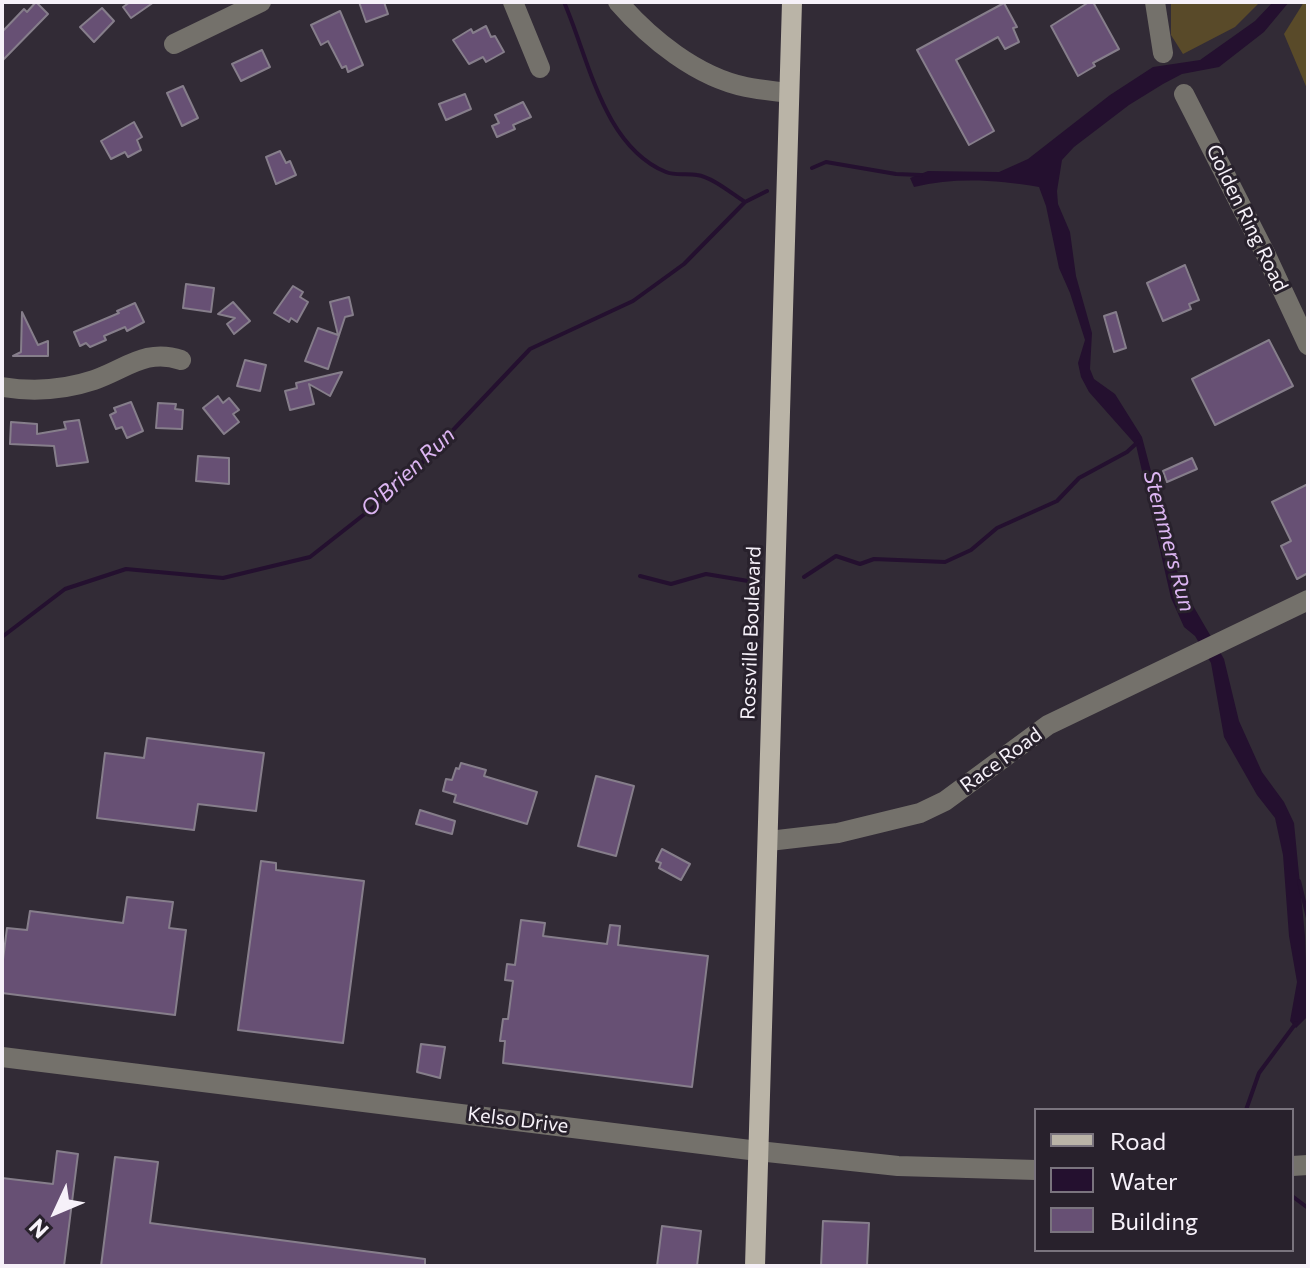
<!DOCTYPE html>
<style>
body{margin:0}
#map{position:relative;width:1310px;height:1268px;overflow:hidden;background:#322b36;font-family:Commissioner,sans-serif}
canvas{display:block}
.frame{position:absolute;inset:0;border:4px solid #f6f1f9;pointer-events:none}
.legend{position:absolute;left:1034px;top:1108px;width:260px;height:144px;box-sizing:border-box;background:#28212c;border:2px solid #7a747e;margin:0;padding:10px 14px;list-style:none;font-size:24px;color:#f6f1f9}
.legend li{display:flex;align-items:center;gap:16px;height:40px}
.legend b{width:40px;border:2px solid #7a747e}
.north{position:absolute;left:16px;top:1172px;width:80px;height:80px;-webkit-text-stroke:6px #28212c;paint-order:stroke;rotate:226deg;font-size:22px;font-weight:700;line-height:32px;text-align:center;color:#f6f1f9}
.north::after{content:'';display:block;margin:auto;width:28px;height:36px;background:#f6f1f9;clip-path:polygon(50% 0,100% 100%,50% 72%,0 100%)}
</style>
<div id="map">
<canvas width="1310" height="1268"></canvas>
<div class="frame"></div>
<ul class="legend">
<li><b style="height:10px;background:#bab4a7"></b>Road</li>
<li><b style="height:22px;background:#24102f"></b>Water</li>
<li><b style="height:22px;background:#675074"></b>Building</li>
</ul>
<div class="north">N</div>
</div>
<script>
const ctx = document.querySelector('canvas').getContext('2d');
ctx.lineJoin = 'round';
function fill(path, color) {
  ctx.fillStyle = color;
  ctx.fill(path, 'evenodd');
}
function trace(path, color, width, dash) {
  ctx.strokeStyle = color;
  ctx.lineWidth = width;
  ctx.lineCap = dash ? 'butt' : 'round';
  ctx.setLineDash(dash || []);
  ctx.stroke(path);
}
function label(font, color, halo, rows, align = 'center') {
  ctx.font = font + ' Commissioner,sans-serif';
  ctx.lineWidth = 6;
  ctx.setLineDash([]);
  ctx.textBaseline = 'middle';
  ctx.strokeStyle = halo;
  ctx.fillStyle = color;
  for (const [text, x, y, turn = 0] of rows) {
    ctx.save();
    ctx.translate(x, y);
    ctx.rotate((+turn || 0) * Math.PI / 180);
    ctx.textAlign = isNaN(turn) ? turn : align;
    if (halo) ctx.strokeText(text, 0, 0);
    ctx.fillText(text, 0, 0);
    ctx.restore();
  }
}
const green = new Path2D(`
 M1171,2H1260L1235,27L1183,54L1171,35Z
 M1304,2H1308V91L1284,34Z`);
const water = new Path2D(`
 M1273,2H1289L1264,32L1219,67L1182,74L1163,84L1129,105L1074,147L1062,160L1057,191L1058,204L1070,232L1076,276L1092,333L1090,369L1094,379L1115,394L1142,437L1181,585L1224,659L1239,721L1262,772L1284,802L1294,823L1305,936L1308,1016L1296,1028L1290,1021L1297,982L1289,936L1283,855L1275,818L1257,795L1224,737L1211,663L1195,636L1184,627L1171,598L1136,445L1089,392L1081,377L1078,363L1085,340L1070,293L1059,268L1046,206L1039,187C996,180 956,177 914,187L910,178L928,171L999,172L1028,159L1110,95L1153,67L1200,60L1255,21Z`);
const stream = new Path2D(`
 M564,2C589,59 603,146 666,172C675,176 687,173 697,175C712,177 731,193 745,202
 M812,168L826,162L896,174L921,175
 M640,576L671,584L706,574L754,582
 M804,577L836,556L860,564L874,559L945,562L971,550L997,528L1057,501L1079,478L1127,452L1139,441
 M2,637L65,589L126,569L223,578L310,557L399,487L530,349L633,301L684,264L745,202L767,191
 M1299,881L1308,918
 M1246,1110L1259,1073L1296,1023
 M1292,1196L1308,1208`);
const building = new Path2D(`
 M36,2L48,14L2,61V32L24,9L27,12Z
 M130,2H154L131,18L123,7Z
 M359,2H384L388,14L366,22Z
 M1089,2H1093L1119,49L1093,63L1095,66L1078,76L1051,26Z
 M1004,3L1017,27L1013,28L1019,42L1005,49L998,37L956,60L994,131L969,145L917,50Z
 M102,8L114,21L94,42L80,27Z
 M340,11L363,65L348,72L346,66L342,68L328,41L321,45L311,25Z
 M486,26L491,37L495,36L504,52L486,62L483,57L469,64L453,40L471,29L473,33Z
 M262,50L270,67L241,81L232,64Z
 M183,86L198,118L182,126L167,93Z
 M465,94L471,109L446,120L439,104Z
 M523,102L531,117L513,125L515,129L497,137L492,126L499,123L495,115Z
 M134,122L142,137L137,140L141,150L128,157L125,152L111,159L101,141Z
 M280,151L286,163L290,161L296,175L276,184L266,157Z
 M1185,265L1199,300L1189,304L1191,309L1163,321L1147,283Z
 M186,284L214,288L211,312L183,308Z
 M293,286L303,292L300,297L308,302L297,322L291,318L289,322L274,313Z
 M349,297L353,315L345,317L328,369L305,361L318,328L338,335L330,302Z
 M233,302L250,321L234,334L227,324L235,318L218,314Z
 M135,303L144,322L127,331L125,327L104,336L106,340L90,347L86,343L80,346L74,332L119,313L117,311Z
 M22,312L38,345L48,341V356H13L21,352Z
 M1116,312L1126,348L1114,352L1104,316Z
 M1269,340L1293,386L1215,425L1192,379Z
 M245,360L266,365L260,391L237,386Z
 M342,372L330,396L309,384L314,404L290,410L285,391L297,388L296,383Z
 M218,396L223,403L229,398L239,410L233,414L239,422L224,434L203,408Z
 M131,402L143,431L127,438L122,427L116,429L110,415L116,412L114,408Z
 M158,403L176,404L175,409L183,410L182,429L156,428Z
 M79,420L88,462L57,466L54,446L10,444L11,422L37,424V434L66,429L64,422Z
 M198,456L229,458V484L196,481Z
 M1192,458L1197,469L1167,482L1163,471Z
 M1308,484V573L1297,579L1281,546L1291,541L1272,502Z
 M147,738L264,753L256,811L198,804L194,830L97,818L105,753L144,758Z
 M461,763L486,770L484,776L537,792L527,824L454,802L456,795L443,791L446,779L452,780L456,768L459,769Z
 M596,776L634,786L616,856L578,846Z
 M420,810L455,821L452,834L416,824Z
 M662,849L690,864L681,880L659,868L661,863L656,861Z
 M261,861L276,863V870L364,881L343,1043L238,1030Z
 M127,897L173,902L169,928L186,930L175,1015L2,993V967L7,928L27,930L30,911L123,923Z
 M521,920L545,923L543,936L607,944L610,925L620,926L618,945L708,956L692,1087L503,1063L505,1041H500L503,1019H508L513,981L505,980L507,964L515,965Z
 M421,1044L445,1047L440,1078L417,1072Z
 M57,1151L78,1154L64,1266H2V1178L53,1184Z
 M115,1157L158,1162L150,1223L425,1259V1266H101Z
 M823,1221L869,1223L867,1266H821Z
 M662,1226L701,1231L697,1266H657Z`);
const minor = new Path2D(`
 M513,2L540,68
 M618,2C650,39 697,77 746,87C760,90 774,91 789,93
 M1155,2L1163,53
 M174,44L261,2
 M1184,94L1265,253L1308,345
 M2,387C33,392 64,390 94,380C126,369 146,348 181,360
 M769,841L838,833L920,813L945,801L1048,725L1308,600
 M2,1057L758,1151L898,1166L1036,1170
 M1292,1166L1308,1165`);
const major = new Path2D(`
 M755,1266L792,2`);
const streetNames = [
 ["Golden Ring Road",1247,218,64],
 ["Rossville Boulevard",751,633,-88],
 ["Race Road",1001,760,-36],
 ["Kelso Drive",518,1120,7]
];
const waterNames = [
 ["O'Brien Run",408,472,-43],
 ["Stemmers Run",1169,541,75]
];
fill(green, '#594a29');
fill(water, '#24102f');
trace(stream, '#24102f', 4);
fill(building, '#675074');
trace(building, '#867e8b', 2);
trace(minor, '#74716b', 20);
trace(major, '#bab4a7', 20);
label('20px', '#f6f1f9', '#28212c', streetNames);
label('italic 22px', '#dcb5f2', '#28212c', waterNames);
</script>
